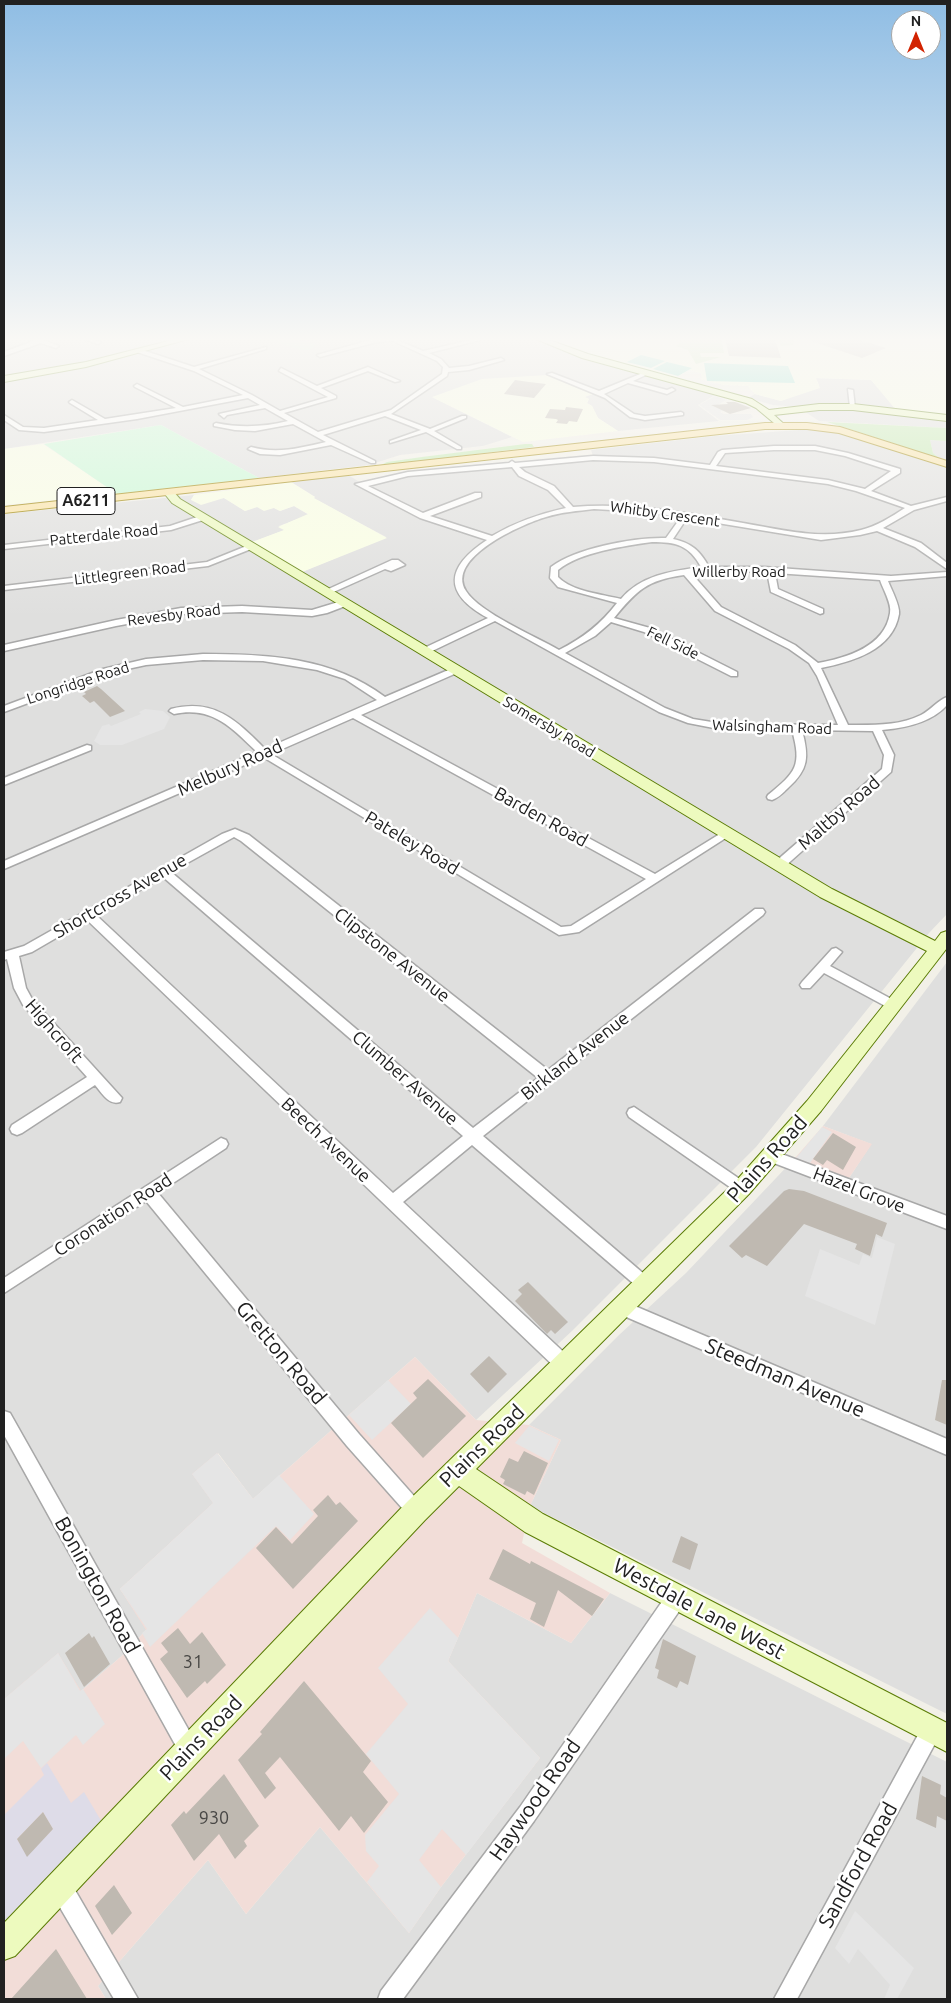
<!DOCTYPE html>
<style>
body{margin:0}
#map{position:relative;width:951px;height:2003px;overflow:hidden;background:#f2f0e8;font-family:Ubuntu,sans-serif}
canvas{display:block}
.frame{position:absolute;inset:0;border:5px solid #212121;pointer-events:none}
.north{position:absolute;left:891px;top:10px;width:50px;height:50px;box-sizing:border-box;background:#fff;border:1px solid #a6a6a6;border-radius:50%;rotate:0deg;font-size:14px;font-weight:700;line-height:20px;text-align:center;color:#212121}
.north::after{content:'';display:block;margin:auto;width:18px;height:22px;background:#d22301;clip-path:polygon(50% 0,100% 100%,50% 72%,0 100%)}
</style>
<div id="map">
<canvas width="951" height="2003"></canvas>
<div class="frame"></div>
<div class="north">N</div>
</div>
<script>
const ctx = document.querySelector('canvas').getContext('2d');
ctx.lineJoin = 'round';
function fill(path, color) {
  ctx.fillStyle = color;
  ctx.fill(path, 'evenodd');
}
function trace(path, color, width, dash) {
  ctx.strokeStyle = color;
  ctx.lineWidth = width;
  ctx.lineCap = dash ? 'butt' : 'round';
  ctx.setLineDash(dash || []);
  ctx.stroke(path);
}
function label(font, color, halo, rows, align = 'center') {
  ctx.font = font + ' Ubuntu,sans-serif';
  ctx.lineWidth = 5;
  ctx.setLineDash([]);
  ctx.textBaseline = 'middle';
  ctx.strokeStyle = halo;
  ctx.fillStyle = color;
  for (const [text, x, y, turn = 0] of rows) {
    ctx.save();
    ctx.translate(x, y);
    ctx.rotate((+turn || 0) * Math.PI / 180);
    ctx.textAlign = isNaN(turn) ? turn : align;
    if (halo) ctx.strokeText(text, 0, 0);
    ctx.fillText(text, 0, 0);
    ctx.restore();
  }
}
const residential = new Path2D(`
 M4,337H528L581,358L715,395L698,405L719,421L618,431L598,418L592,406L587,403L589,399L584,397L592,394L432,397L512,437L483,446L400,455L369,465L259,478L161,425L4,449Z
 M815,378L871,380L883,393L927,415L947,416V428L819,421L798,407L773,405L748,398L755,394L781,401L819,385Z
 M813,429L844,434L947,467V914L929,933L756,1147L572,1331L476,1420L415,1357L253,1499L218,1453L214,1503L120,1589L147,1629L124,1654L80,1692L4,1699V514L194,495L191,500L224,498L245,511L257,507L274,508L280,511L294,506L309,515L279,526L285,530L253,542L302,572L386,537L313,498L315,497L291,482L348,475L363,484L406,472L471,465L593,456L591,450L715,436Z
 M930,440L947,441V461L939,458L933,453Z
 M947,962V1714L530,1506L561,1440L529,1425L619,1335L686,1273L795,1158L849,1178L871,1144L823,1126Z
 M477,1593L571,1643L610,1593L947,1762V1999H106L98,1986L208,1860L246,1914L320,1827L409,1933L441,1887L540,1758L448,1661Z`);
const commercial = new Path2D(`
 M823,1126L872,1144L849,1178L795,1158Z
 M415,1357L476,1420L529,1425L561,1440L530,1506L522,1543L610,1593L571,1643L477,1593L448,1661L540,1758L441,1887L409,1933L320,1827L246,1914L208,1860L98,1986L106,1999H4V1699L58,1653L81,1691L124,1654L146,1630L120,1589L213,1503L192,1474L217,1453L253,1499Z`);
const education = new Path2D(`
 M542,337H947V416L896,410L871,380L816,378L820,388L781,401L755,394L748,386L724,385L700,379L702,377L701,373L689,370L675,377L612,361L571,348Z
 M547,375L593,394L585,397L589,399L587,403L592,406L598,418L618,431L523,442L432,397L482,379Z
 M43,444L117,494L4,505V449Z
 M291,482L315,497L314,498L387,538L302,572L252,542L284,530L278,527L308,514L294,506L280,511L274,508L264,511L257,507L245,511L224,498L201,505L191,500L194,495Z`);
const grass = new Path2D(`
 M681,337H693L697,353L693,337H789L794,341L793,345L781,346L778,339L721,337L724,353H700L701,357H721L696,364L688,350L676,346L679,344Z
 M827,422L947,428V441L930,440L933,453L939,458Z
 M525,444H532L534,447L379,466L387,462L422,457Z`);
const park = new Path2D(`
 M260,337H293L317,345L309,350H301Z
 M161,425L259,478L117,494L44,444Z`);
const pitch = new Path2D(`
 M641,355L665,361L651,368L627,362Z
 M667,362L692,368L678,376L653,369Z
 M704,363L788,366L795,383L707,381Z`);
const parking = new Path2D(`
 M715,396L726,400L716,406L723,410L720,412L724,414H751L753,417L747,420H720L699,405Z
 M145,709L163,711L170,717L164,729L122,745H100L94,741L102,726L109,724L111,726L141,714L139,712Z
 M822,1127L832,1132L810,1163L796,1158Z
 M877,1237L895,1244L875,1325L805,1296L820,1249L859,1265L863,1254L872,1258Z
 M388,1380L411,1404L372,1440L349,1415Z
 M529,1426L559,1440L549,1461L515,1443Z
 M217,1453L253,1499L279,1475L314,1514L290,1540L276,1526L150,1647L142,1633L147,1629L120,1589L213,1503L192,1474Z
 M430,1608L458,1638L448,1661L540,1758L466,1855L442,1829L419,1860L441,1887L409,1933L367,1882L379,1866L366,1851L365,1835L399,1794L366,1754L408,1704L378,1668Z
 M58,1653L80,1691L83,1689L105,1724L83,1745L76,1735L41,1768L23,1741L4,1759V1699Z
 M855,1911L914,1968L897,1999H884L890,1985L858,1949L849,1964L835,1948Z`);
const plaza = new Path2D(`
 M47,1763L71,1803L84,1792L109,1834L4,1945V1815L44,1775L41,1769ZM43,1812L53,1829L27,1856L17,1839Z`);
const building = new Path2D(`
 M802,336H840L846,339L850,337L886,348L862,358L802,338Z
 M725,338L775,339L781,358L729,356Z
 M515,380L529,382L546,384L534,398L504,394Z
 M726,402H735L751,408L730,414L711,405L728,404Z
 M566,407L583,409L577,422L569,421L567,424L556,423L558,420L556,419L545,418L550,409L565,410Z
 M97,686L101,689L125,711L110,717L94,701L90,703L82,696L86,694L84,692Z
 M833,1133L856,1147L843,1170L827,1160L823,1165L813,1159Z
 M789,1189L804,1191L887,1223L882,1237L876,1234L870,1256L855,1249L857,1244L804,1224L767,1266L746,1255L742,1258L729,1246L784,1191Z
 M528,1282L568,1322L555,1334L551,1330L547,1334L515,1301L522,1294L518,1290Z
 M489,1356L507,1374L488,1393L470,1374Z
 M428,1379L466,1416L423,1458L391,1423L417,1398L413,1393Z
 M942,1380H947V1425L935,1420Z
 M524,1451L548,1463L534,1495L527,1491L525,1495L503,1484L505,1480L500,1477L509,1458L518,1462Z
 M328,1495L336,1505L340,1502L358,1521L293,1589L256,1548L276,1527L292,1544L318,1516L313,1510Z
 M681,1536L698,1544L690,1570L672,1562Z
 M503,1549L530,1564L531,1561L604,1599L592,1616L558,1590L544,1627L530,1619L536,1603L489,1579Z
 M178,1628L190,1644L202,1632L226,1665L207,1684L205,1681L187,1698L160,1659L168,1652L161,1643Z
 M89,1633L92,1638L94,1636L110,1664L84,1687L65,1653Z
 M663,1639L696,1656L688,1685L680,1681L677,1688L657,1678L659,1670L655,1668Z
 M304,1681L371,1761L363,1772L388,1802L364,1833L351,1816L339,1831L280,1757L265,1773L276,1788L265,1799L238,1760L262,1734L260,1732Z
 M224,1774L259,1826L244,1841L247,1846L235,1859L219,1834L194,1861L171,1825L184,1811L186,1814Z
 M922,1776L941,1785L940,1794L947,1798V1821L937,1816L936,1828L916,1819Z
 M43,1812L53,1829L27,1857L17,1839Z
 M114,1885L132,1913L112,1935L95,1906Z
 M56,1949L87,1999H11Z`);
const street = new Path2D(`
 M40,337H46L43,340L59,346L56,348L41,343L4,356V352L36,340Z
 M78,337H85L101,342L98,344Z
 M302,337H311L303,340L300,338Z
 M393,337H399V341L423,351L480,338V340L429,353L441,359L449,368L469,366L501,358L504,360L469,370L448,372L447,376L391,414L430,429L462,416H466V418L434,431L461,447V449H457L426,432L390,443V441L421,430L385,416L323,435L375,461V463H371L331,445L280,455L260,454L248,449L251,447C277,454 301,448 326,442L293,424L255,431L235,430L214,426V424L216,423C240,428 264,427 288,421L265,408L227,415L224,418L219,414L260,405L248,398L137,419L44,432L19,430L4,420V415L23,427L44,428L98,420L70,403L69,402L72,400L105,419L176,408L135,387L134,386L137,384L183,407L243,395L194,371L137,352L139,349L194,367L266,347V349L199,369L252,395L280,411L328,397L279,371L281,368L317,386L368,367L400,381L395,382L368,371L321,388L336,396V398L284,413L318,432L391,410L442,374L443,367L437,361L393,341L377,342L320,357L317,355L377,338Z
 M645,372L650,373L633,381L667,390L672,388L675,390L667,394L628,383L604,394L634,414L645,416L681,412L683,413V415L645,420L630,417L605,398L547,374L552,373L599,391Z
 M848,389L853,390L855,408L850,407Z
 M774,446H815L848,453L900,469V473L871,491L911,506L947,497V501L914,510L883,528L921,543L947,563V569L915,547L877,531L860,535L821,540L687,518L673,539C692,543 700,551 709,567H764L891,576L947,572V576L888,581C891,589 900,605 899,614C893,650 852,662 821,668L848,725C873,725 899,726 921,715C931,710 938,700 947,697V705C931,723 905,728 882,730L894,755L891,772L783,868L779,869L773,865L775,862L882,769L884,755L873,731L802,730C809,757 809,769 788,788C783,793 778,798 772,800L768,799L767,797L768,795C796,772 802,766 792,730H724L688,723L659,712L495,621L428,653H422V649L488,618C442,593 446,567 487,540L420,518L355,484L408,472L509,463L512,461L515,463L593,456L654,458L710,465L718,452L722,450ZM774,450H815L845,456L891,471L865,489L828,480L716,466L725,453ZM593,460L654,462L828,484L856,491L905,508C891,517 877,526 861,530C821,540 783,530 743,523C687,513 631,502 573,507L554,486L525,472L519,467ZM512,467L519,476L548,490L566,508C539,514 516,522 492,536L430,516L481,497V493H475L423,513L368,486L408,476ZM594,509L646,512L681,517L666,538C635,537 576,548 551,567L550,578L558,587L617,603C601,624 583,638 559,650C535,636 480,613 466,591C445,558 522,524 546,517C561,512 578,511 594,509ZM652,542C676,542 689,545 701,567C672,571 641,575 621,599C601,594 573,592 558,577V570C580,552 624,546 652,542ZM732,571L767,572L771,592L820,614L823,613V609L778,589L775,573L880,580C883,589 892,604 890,613C885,647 846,658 818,663L795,645L721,607L692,574ZM684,575L715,611L789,649L809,663L817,676L838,725L724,724L693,719L665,708L565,653L595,636L611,622L644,632L731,676H737V672L650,628L614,618C637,590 647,580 684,575Z
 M203,515L207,517L206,519L171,530L4,549V545L170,526Z
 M249,545L256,547L208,566L4,590V586L207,562Z
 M392,560H398L405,565L391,571L385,569L329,594L322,592Z
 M345,600L348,601V605L327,613L312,616L242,612L181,614L116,626L4,651V645L116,620L181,608L242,606L312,610Z
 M203,654C267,654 332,657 385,697L453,668H459V672L361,715L655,874L723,832H731L732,834L579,932L559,935L263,757L4,869V861L257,752C231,727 212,706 174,714L169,711L171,709C214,698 236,720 265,749L377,700L345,679L317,670L263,661L203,660L146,665L109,673L4,712V706L103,669L146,659ZM353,718L646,879L571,926L561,927L271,754Z
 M87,745L91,746V750L4,785V778Z
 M235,829L249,835L548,1070L755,909H763L765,912L763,915L483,1136L651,1280L654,1285L651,1290L646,1292L641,1290L472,1145L403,1202L571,1359L573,1365L571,1371L565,1373L559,1371L87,920L32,952L19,956L26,988L32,999L122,1098L120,1102C109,1106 102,1093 95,1085L22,1133L17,1135L12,1133L10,1129L12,1125L87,1077L23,1005L14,988L7,959L4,960V952L24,946L222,834ZM234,837L241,841L538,1078L473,1128L171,872ZM163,877L463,1136L393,1193L96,915Z
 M836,948L842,952L830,966L897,1002L899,1005L897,1008H889L824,973L810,988H802L800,985L802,982L832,949Z
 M634,1107L747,1184L749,1188L747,1192L742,1194L737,1192L629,1117L627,1113L629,1109Z
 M221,1138L226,1140L228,1144L226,1148L158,1193L359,1434L422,1505L425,1511L422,1517L416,1520L410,1517L347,1446L146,1201L4,1293V1278Z
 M771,1150L947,1216V1229L766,1160L764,1156L766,1152Z
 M623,1301L947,1439V1455L617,1313L615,1308L617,1303Z
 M4,1411L10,1413L196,1743L199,1750L196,1757L189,1760L182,1757L4,1435Z
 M677,1588L684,1590L686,1597L684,1604L534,1821L403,1999H378L381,1991L520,1807L670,1590Z
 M931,1721L938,1724L941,1731L938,1738L797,1999H774L924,1724Z
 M60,1875L68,1878L138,1999H114L52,1894L49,1886L52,1878Z`);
const secondary = new Path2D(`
 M184,337H196L86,367L4,382V376L86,362Z
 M531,337H541L588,354L752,399L769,410L819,404H853L947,415V421L853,410H819L774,415L785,425L780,428L756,408L746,403L582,358Z
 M169,490L173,491L180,499L832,889L935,941L941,933L947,931V948L821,1111L749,1194L476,1469L543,1514L947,1723V1752L525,1532L459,1486L425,1520L15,1956L4,1960V1923L407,1502L735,1182L807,1101L927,951L820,897L172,503L164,493Z`);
const primary = new Path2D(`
 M765,423H807L840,427L947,461V467L839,433L807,429H765L4,513V507Z`);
const farStreetnames = [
 ["Whitby Crescent",665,514,8],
 ["Patterdale Road",104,535,-6],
 ["Willerby Road",739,572],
 ["Littlegreen Road",130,573,-7],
 ["Revesby Road",174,615,-7],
 ["Fell Side",673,643,26],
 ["Longridge Road",78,683,-18],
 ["Somersby Road",549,727,31],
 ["Walsingham Road",772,727,2]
];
const shields = [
 [86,501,58]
];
const shieldNames = [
 ["A6211",86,501]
];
const streetNames = [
 ["Melbury Road",230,768,-24],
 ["Maltby Road",839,813,-41],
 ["Barden Road",541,817,29],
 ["Pateley Road",412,843,31],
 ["Shortcross Avenue",120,896,-30],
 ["Clipstone Avenue",392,955,38],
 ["Highcroft",54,1031,49],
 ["Birkland Avenue",575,1056,-38],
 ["Clumber Avenue",405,1078,41],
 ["Beech Avenue",326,1140,43],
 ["Hazel Grove",859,1190,21],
 ["Coronation Road",113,1215,-33]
];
const nearNumbernames = [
 ["31",193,1662],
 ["930",214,1818]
];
const nearStreetnames = [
 ["Plains Road",767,1159,-48],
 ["Gretton Road",281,1353,50],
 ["Steedman Avenue",785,1378,23],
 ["Plains Road",482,1446,-44],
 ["Bonington Road",97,1585,61],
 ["Westdale Lane West",699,1609,28],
 ["Plains Road",201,1738,-46],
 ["Haywood Road",535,1800,-55],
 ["Sandford Road",858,1865,-61]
];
fill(residential, '#dfdfde');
fill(commercial, '#f2ddd8');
fill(education, '#faffe4');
fill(grass, '#c3ebaf');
fill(park, '#c7fad4');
fill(pitch, '#87dfcc');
fill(parking, '#e5e5e5');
fill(plaza, '#dedce8');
fill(building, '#bfb9b1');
trace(street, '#a8a8a8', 3);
trace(secondary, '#5b7c05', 2);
trace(primary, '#9e8401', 2);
fill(street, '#fff');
fill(secondary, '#edfabe');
fill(primary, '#fce4a3');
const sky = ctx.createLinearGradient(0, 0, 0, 617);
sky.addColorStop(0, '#8fbde4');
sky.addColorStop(0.55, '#f9f8f5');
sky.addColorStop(1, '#f9f8f500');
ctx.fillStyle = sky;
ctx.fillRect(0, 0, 951, 617);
label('15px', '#212121', '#fff', farStreetnames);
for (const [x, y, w] of shields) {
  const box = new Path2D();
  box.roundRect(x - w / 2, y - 13.5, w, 27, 4);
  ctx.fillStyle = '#fff';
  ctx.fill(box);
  trace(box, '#212121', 1);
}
label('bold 16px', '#212121', null, shieldNames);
label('18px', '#212121', '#fff', streetNames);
label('18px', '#484745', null, nearNumbernames);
label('21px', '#212121', '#fff', nearStreetnames);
</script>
